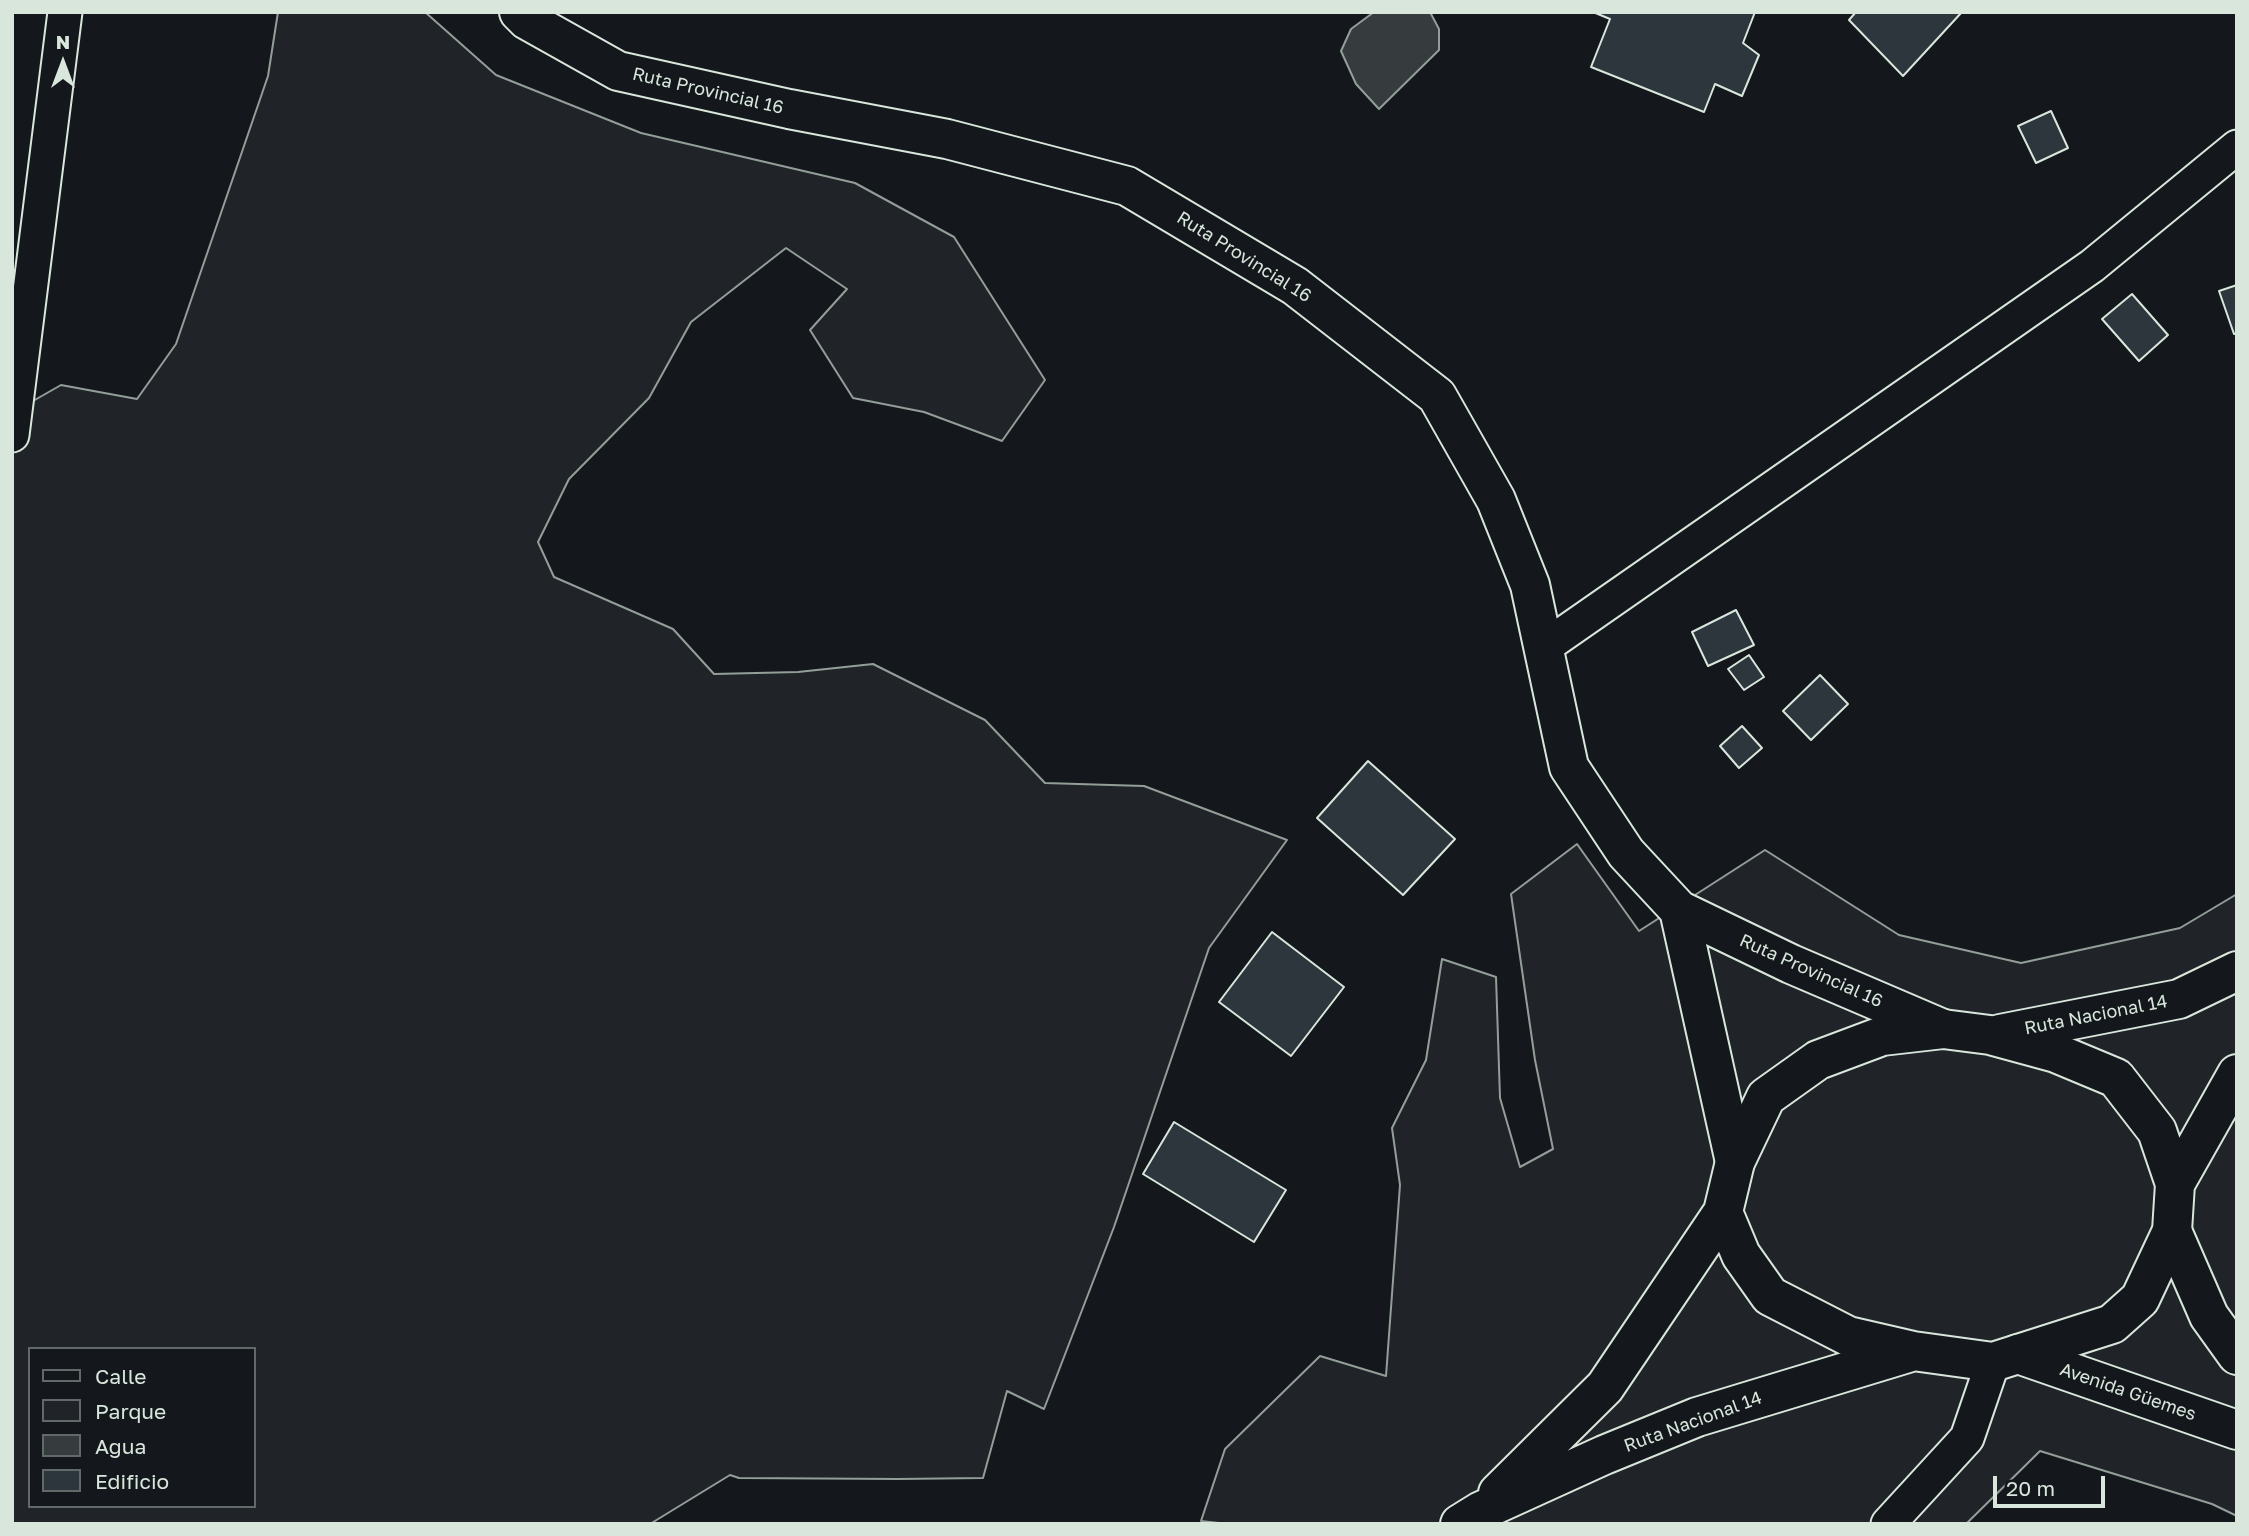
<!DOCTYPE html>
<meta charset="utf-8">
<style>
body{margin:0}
#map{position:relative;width:2249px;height:1536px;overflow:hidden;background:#14181c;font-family:"Golos Text",sans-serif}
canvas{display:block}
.frame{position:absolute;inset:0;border:14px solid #d8e6dc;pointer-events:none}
.legend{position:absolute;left:28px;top:1347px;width:228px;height:161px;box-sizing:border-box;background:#14181c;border:2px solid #626a69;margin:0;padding:9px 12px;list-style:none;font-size:21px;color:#d8e6dc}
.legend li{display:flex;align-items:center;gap:14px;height:35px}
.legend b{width:35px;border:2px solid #626a69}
.north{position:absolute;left:28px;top:28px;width:70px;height:70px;-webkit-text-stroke:5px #14181c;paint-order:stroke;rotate:0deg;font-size:19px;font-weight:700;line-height:28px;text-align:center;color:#d8e6dc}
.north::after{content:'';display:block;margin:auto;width:24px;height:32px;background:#d8e6dc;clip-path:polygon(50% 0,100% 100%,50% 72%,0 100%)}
.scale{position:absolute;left:1993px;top:1476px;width:112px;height:32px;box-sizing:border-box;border:4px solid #d8e6dc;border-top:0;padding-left:9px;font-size:21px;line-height:24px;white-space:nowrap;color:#d8e6dc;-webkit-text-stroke:5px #14181c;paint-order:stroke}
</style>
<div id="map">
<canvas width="2249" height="1536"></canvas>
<div class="frame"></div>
<ul class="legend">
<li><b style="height:9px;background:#14181c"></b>Calle</li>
<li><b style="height:19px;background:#202428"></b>Parque</li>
<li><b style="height:19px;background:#363b3e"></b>Agua</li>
<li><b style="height:19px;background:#2c363c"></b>Edificio</li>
</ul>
<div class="north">N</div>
<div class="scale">20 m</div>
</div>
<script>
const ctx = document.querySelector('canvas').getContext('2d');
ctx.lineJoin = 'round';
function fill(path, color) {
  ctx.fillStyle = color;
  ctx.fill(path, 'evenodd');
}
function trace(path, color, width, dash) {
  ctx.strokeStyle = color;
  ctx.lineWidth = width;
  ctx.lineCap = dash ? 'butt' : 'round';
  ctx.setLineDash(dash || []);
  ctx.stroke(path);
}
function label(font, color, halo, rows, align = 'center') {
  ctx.font = font + ' "Golos Text",sans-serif';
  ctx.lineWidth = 5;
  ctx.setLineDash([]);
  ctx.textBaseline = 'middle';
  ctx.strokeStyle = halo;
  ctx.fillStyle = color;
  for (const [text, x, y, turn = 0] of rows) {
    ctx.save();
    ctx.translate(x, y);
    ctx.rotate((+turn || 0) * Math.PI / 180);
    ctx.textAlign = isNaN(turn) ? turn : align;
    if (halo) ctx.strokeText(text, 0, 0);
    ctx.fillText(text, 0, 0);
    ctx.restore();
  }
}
const green = new Path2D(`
 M278,12H425L496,75L641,133L855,183L954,237L1045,380L1002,441L924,412L853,398L810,330L847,289L786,248L691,322L649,398L569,479L538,542L554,577L673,629L714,674L798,672L873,664L985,720L1045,783L1144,786L1287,840L1209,948L1114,1227L1044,1409L1007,1391L983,1478L898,1479L739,1478L730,1475L650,1524H12V413L61,385L137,399L176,344L268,76ZM30,1349H254V1506H30Z
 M1577,844L1639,931L1765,850L1899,935L2021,963L2180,928L2237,894V1516L2212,1504L2040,1451L1966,1524H1228L1201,1521L1225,1449L1320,1356L1386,1376L1400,1185L1392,1128L1426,1060L1442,959L1496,977L1500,1098L1520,1167L1553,1149L1535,1060L1511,894Z`);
const water = new Path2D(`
 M1374,12H1430L1439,29V50L1379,109L1356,84L1341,51L1351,29Z`);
const building = new Path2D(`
 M1593,12H1755L1743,43L1759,55L1742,96L1715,84L1704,112L1591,67L1610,19Z
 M1856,12H1962L1903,76L1849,20Z
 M2051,111L2068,148L2036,163L2018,126Z
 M2237,285V333L2234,334L2219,291Z
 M2132,294L2168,335L2139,361L2102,319Z
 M1736,610L1754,645L1708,666L1692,632Z
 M1749,655L1764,677L1744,690L1728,669Z
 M1820,675L1848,704L1811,740L1783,711Z
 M1742,726L1762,748L1739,768L1720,746Z
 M1368,761L1455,839L1403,895L1317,818Z
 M1272,932L1344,987L1291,1056L1219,1002Z
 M1174,1122L1286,1190L1254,1242L1143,1174Z`);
const street = new Path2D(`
 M12,435L65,12
 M1543,648L2092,266L2237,147
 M1888,1524L1967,1438L1993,1362`);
const secondary = new Path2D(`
 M519,12L527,20L618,71L789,109L947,139L1127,186L1295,286L1437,396L1496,500L1530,585L1569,767L1626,853L1679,910L1791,964L1943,1029
 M1679,910L1735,1162
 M2172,1231L2209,1316L2237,1355
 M2018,1354L2237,1430`);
const highway = new Path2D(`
 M1943,1029L1990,1035L2056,1053L2116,1078L2157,1131L2175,1184L2172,1231L2140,1299L2112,1324L1993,1362L1913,1351L1848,1336L1770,1296L1741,1255L1723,1212L1735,1162L1766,1097L1818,1060L1882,1036Z
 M2000,1034L2179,999L2237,971
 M2175,1184L2237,1074
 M1498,1493L1605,1387L1723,1212
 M1460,1524L1481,1511L1604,1455L1697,1417L1911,1352`);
const streetNames = [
 ["Ruta Provincial 16",708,91,13],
 ["Ruta Provincial 16",1244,257,32],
 ["Ruta Provincial 16",1811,971,24],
 ["Ruta Nacional 14",2096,1015,-11],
 ["Avenida Güemes",2128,1392,19],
 ["Ruta Nacional 14",1693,1422,-20]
];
fill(green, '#202428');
trace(green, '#939e99', 2);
fill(water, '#363b3e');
trace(water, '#939e99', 2);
fill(building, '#2c363c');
trace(building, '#d8e6dc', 2);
trace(street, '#d8e6dc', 37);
trace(secondary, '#d8e6dc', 42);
trace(highway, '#d8e6dc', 42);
trace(street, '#14181c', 33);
trace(secondary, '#14181c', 38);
trace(highway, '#14181c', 38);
label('18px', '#d8e6dc', '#14181c', streetNames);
</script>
